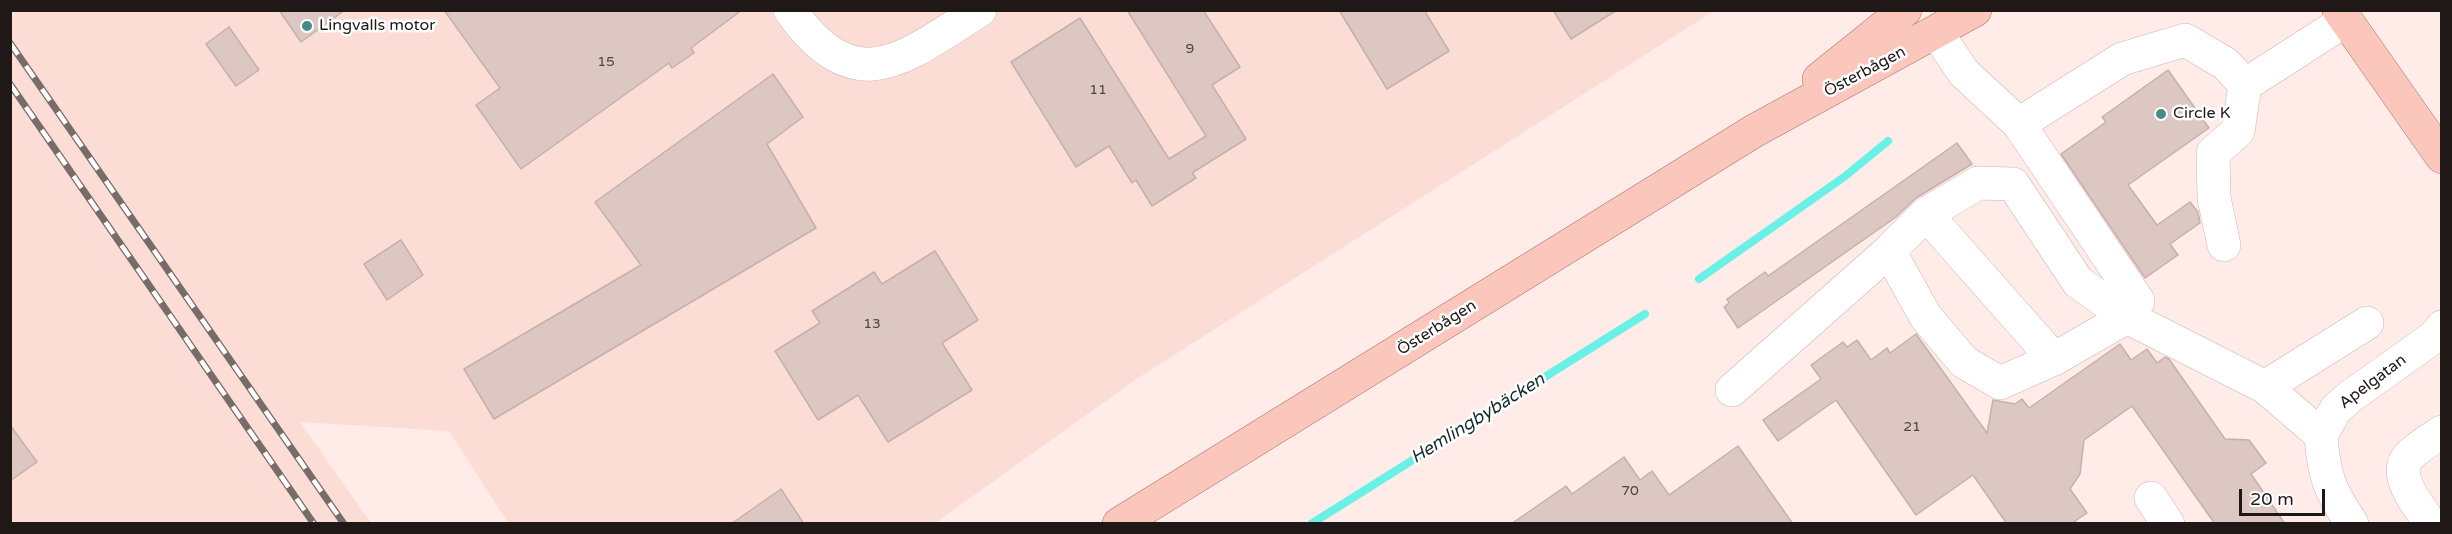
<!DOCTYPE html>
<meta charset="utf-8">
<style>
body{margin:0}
#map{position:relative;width:2452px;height:534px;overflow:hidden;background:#ffece8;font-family:"Varela Round",sans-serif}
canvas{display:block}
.frame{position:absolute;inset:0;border:12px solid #1f1816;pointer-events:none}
.scale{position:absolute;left:2239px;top:489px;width:86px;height:27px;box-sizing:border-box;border:3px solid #1f1816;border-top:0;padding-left:8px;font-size:18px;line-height:21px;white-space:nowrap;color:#1f1816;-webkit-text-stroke:4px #fff;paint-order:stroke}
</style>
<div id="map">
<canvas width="2452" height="534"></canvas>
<div class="frame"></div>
<div class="scale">20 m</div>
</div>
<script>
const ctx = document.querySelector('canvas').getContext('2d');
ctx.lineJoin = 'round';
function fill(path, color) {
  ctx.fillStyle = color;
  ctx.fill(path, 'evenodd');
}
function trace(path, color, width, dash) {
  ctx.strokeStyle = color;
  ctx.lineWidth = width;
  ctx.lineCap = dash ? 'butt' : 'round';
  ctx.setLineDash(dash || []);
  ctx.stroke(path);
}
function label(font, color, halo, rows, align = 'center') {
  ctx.font = font + ' "Varela Round",sans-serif';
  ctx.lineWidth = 5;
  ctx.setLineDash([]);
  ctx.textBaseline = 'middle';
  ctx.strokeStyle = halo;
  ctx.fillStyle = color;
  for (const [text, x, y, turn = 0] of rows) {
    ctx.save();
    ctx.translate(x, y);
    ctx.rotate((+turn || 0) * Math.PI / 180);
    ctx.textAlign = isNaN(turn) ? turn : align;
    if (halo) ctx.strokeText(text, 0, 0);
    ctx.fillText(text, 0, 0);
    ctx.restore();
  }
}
const built = new Path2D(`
 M10,11H1714L1138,378L934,524L508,523L449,431L300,422L371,523H11Z`);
const stream = new Path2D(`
 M1699,279L1844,177L1888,141
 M1311,524L1645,314`);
const building = new Path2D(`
 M279,10H345L301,42Z
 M444,10H742L691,48L694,53L672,68L669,63L521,169L476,105L500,88Z
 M1127,10H1203L1240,67L1212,85L1246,139L1192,173L1196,178L1152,206L1136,180L1132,183L1109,146L1076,167L1011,62L1080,18L1169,159L1206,136Z
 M1339,10H1424L1449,51L1387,89Z
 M1553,10H1617L1571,39Z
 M229,27L259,70L236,86L206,44Z
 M2168,70L2209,128L2128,185L2157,225L2190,202L2198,212L2200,223L2170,244L2178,255L2145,278L2061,154L2106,122L2102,117Z
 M773,74L803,117L767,144L816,228L494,419L464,369L641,265L595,202Z
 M1957,143L1972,164L1916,198L1896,217L1738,328L1724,307L1729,303L1727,299L1765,272L1768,276Z
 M401,240L423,275L387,300L364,264Z
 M935,251L978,320L942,343L972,390L888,442L858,395L818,420L775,351L820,323L812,311L874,272L882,284Z
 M1916,334L1987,433L1993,400L2015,404L2022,399L2029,408L2120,344L2131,360L2147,349L2157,363L2165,357L2169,359L2225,439L2249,440L2266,463L2251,474L2285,524H2215L2132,406L2084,440L2080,474L2070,489L2087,513L2071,524H2007L1973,475L1916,515L1836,400L1778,441L1763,420L1821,379L1811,365L1843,342L1847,347L1857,340L1871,360L1887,348L1890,353Z
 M10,425L37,462L10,481Z
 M1738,446L1793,524H1511L1566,486L1572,494L1624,457L1640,480L1652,471L1669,495Z
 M781,489L804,524H731Z`);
const minor = new Path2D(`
 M790,10C856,103 904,58 980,10
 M1937,33L1964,73L2019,124L2138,301
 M2245,85L2346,20
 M2019,124L2122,59L2185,40L2226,64L2245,85L2238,131L2213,153L2214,198L2224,245
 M1926,214L2054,359
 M1889,251L1926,317L1964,362L2000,383L2054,359L2127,317
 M1732,390L1889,251L1926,214L1978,183L2013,184L2078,282L2127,317L2265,387
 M2321,435L2265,387L2367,323
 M2321,435L2336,409L2351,396L2434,337L2442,327
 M2321,435C2324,476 2329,489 2352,524
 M2151,498L2168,524
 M2431,524C2420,508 2390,474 2410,455C2419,446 2431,439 2442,432`);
const major = new Path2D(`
 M2339,10L2442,157
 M1819,79L1905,10
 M1119,524L1754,131L1975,10`);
const rail = new Path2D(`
 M10,43L344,524
 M10,84L314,524`);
const markers = [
 [307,26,6,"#468d87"],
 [2161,114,6,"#468d87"]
];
const numberNames = [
 ["9",1190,49],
 ["15",606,62],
 ["11",1098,90],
 ["13",872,324],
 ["21",1912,427],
 ["70",1630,491]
];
const poiNames = [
 ["Lingvalls motor",319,26],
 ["Circle K",2173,114]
];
const streetNames = [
 ["Österbågen",1865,72,-28],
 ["Österbågen",1437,328,-32],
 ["Apelgatan",2373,382,-37]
];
const waterNames = [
 ["Hemlingbybäcken",1478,419,-32]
];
fill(built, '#fcddd6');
trace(stream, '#6af1e7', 8);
fill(building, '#ddc7c2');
trace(building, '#c6b0ab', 1.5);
trace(minor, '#cbb5b1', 34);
trace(major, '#ad7266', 34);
trace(minor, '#fff', 33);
trace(major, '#fbc7bd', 33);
trace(rail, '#786c69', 7);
trace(rail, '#fff', 4.5, [14]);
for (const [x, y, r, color] of markers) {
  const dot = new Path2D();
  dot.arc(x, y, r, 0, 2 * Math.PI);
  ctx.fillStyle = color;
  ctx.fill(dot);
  trace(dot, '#fff', 2);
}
label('14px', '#4e4441', null, numberNames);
label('16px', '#1f1816', '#fff', poiNames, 'left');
label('16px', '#1f1816', '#fff', streetNames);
label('italic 18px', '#172e2c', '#fff', waterNames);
</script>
